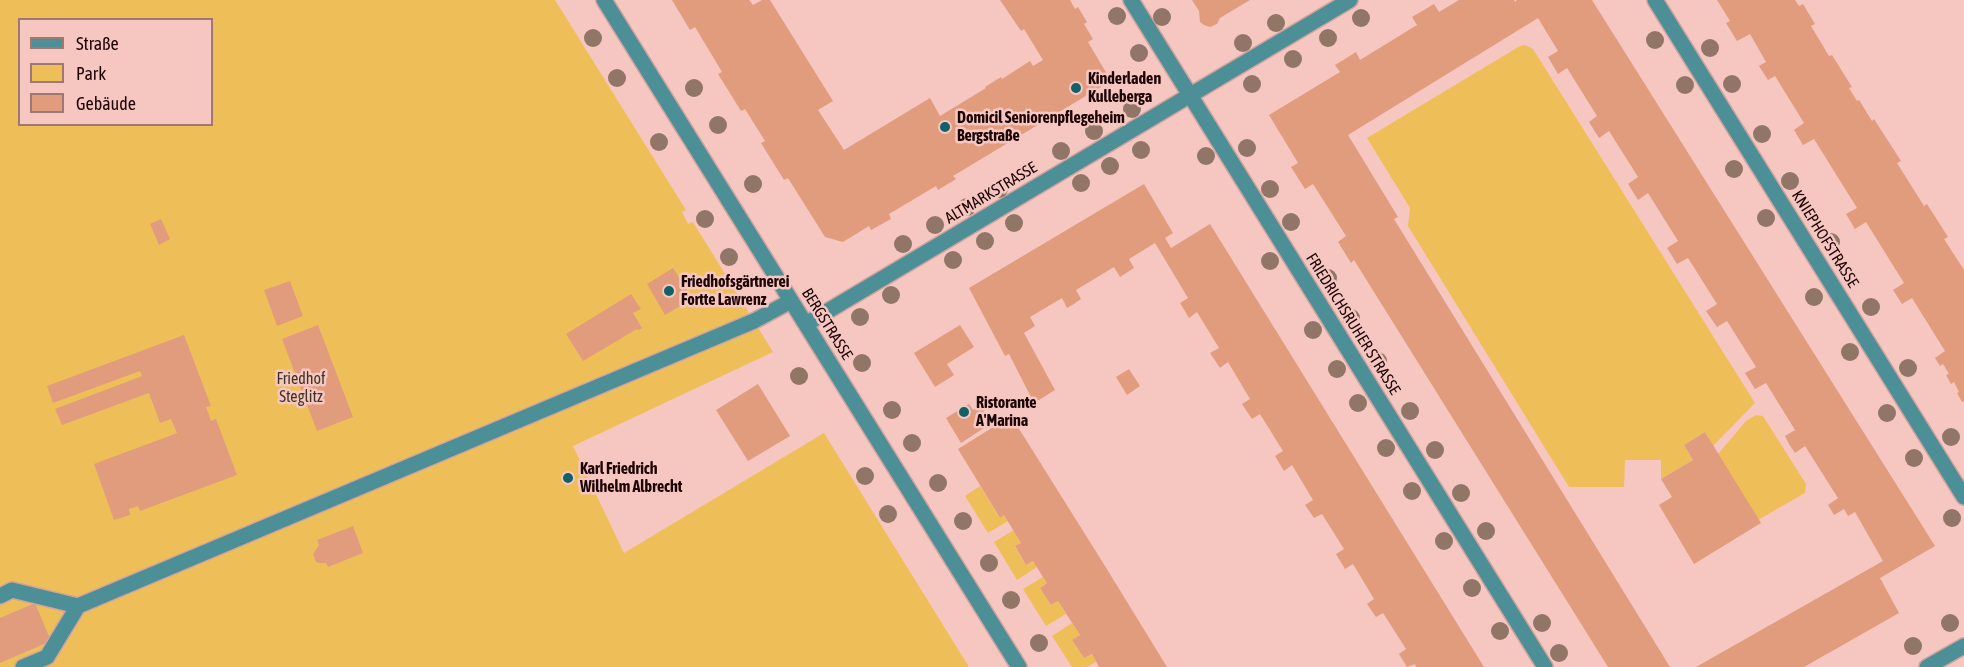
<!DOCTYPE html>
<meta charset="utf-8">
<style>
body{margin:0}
#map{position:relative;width:1964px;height:667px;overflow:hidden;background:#f6c6c1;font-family:"Asap Condensed",sans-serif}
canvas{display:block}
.legend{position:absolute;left:18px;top:18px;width:195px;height:108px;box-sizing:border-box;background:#f6c6c1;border:2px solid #9f7875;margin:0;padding:8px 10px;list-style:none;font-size:18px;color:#1d0404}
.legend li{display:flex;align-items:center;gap:12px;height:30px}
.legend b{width:30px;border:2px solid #9f7875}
</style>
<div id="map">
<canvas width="1964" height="667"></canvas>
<ul class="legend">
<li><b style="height:8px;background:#4d8f96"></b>Straße</li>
<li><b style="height:16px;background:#eebf59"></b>Park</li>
<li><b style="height:16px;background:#e19c7e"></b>Gebäude</li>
</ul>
</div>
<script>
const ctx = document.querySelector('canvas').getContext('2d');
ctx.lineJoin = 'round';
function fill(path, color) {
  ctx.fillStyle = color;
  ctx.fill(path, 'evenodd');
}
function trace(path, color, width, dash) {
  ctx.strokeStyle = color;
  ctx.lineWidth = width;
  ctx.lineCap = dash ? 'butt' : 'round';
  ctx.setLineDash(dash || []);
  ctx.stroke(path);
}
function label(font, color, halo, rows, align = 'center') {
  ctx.font = font + ' "Asap Condensed",sans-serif';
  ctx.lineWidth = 5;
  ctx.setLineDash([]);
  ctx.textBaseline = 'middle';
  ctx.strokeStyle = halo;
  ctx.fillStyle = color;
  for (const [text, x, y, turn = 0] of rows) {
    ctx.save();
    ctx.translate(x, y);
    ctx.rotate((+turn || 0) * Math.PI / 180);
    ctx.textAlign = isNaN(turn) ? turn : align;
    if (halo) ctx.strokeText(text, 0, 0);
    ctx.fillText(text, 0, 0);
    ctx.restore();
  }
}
const green = new Path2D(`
 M0,0H555L686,210L682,212L688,224L693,222L773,352L573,446L624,553L824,433L969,667H0ZM20,20H212V124H20Z
 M1525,45L1533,49L1755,403L1713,446L1705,432L1684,445L1693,460L1661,479V460H1625L1624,487H1569L1408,226L1410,208L1367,138L1520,46Z
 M1756,415L1763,416L1806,484L1805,493L1758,520L1718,454L1746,421Z
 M980,486L1000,518L1004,515L1008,521L988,533L965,496Z
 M1014,530L1021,543L1015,547L1026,565L1033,561L1037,567L1017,580L994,542Z
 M1043,577L1047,583L1040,588L1051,605L1058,601L1066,614L1046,626L1023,589Z
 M1072,623L1080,635L1072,640L1084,658L1092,654L1096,662L1087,667H1072L1052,636Z`);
const building = new Path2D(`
 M672,0H749L753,5L762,0H770L833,101L818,110L844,150L930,98L940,116L986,88L985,87L1001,77L1002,79L1030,61L1033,66L1043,60L1024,29L1021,31L1000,0H1070L1075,9L1078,7L1087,22L1084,24L1093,39L1088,42L1107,74L1104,77V85L953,176L956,179L938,190L936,186L889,214L891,219L871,230L869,226L843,242L825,237L788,178L784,180L761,143L765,141L745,109L741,111L718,74L722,72L695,27L690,30Z
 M1192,0H1250L1220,18L1217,24L1210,27L1204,25L1200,22L1199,11Z
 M1459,0H1514L1515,2L1517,0H1592L1935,546L1880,578L1899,613L1804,667H1696L1883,561L1855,512L1848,516L1844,509L1834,515L1828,505L1838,498L1805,446L1795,453L1789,444L1785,436L1795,430L1766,383L1755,389L1745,373L1756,367L1727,321L1717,327L1706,311L1717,304L1688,258L1677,264L1667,248L1678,241L1648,193L1638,200L1628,184L1638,177L1609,131L1599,138L1589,122L1597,116L1567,68L1558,74L1548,57L1558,51L1538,18L1348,135L1398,217L1394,219L1670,667H1608L1354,260L1351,263L1338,242L1346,236L1313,184L1305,189L1291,167L1298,163L1269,115L1340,72L1335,65L1345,59L1356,52L1360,60L1417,25L1412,17L1434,4L1439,12Z
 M1717,0H1795L1799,6L1803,4L1815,24L1811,26L1829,56L1832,55L1852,87L1849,88L1857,101L1859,100L1872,121L1874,119L1901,161L1897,163L1924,206L1927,204L1948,237L1944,239L1964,270V401L1962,402L1957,393L1959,392L1954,382L1951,384L1946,375L1949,374L1943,364L1940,366L1935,358L1945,351L1912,298L1902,304L1893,290L1904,283L1866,222L1855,229L1846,214L1857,208L1814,139L1803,145L1794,130L1804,123L1775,76L1768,80L1759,66L1766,62L1750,34L1737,41L1726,23L1730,21Z
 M1144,184L1173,233L1165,238L1171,248L1210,224L1484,667H1416L1415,664L1407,667L1399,654L1406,649L1383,613L1376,617L1367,604L1374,599L1353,564L1345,569L1336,554L1344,549L1322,514L1314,518L1305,505L1313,500L1292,465L1284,471L1275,456L1283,451L1260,414L1252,419L1242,404L1250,399L1228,362L1220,368L1210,353L1219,348L1197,312L1189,318L1180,303L1188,298L1155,243L1129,259L1134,268L1120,277L1114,267L1076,290L1081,299L1074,304L1067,308L1062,298L1030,317L1035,326L1024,333L1055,390L1034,403L1009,354L1005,356L969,288Z
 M161,219L170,239L159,245L150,224Z
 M673,268L692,299L665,315L647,284Z
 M290,281L303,316L277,326L264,290Z
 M631,294L641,309L633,313L642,328L639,330L637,329L583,361L566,334Z
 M318,325L353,417L317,431L282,339Z
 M960,325L974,347L947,364L954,375L935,387L914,353Z
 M184,335L211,406L206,407L211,421L216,419L237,475L140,511L138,506L129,509L130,515L114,520L94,464L177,433L171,419L160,423L149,393L62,425L55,409L142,376L140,371L53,403L47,386Z
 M1129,369L1140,386L1127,395L1116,377Z
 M758,384L790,436L748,461L716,410Z
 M969,404L973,410L981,405L987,416L979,421L984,428L961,443L946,418Z
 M1011,416L1105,566L1167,667H1099L1092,654L1084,658L1072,640L1080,635L1058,601L1051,605L1040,588L1047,583L1043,577L1033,561L1026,565L1015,546L1021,543L1004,515L1000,518L958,449Z
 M1705,432L1761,523L1694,564L1659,505L1672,497L1661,479L1693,460L1684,445Z
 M353,526L363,553L328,567L326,563H320L316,562L313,554L319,545L317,540Z
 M35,603L51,641L0,663V618Z`);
const service = new Path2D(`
 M0,596L12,590L78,606
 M23,667L47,657L78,606L754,321L791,301`);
const minor = new Path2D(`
 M1131,0L1545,667
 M1655,0L1964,497
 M806,324L1350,0
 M1927,667L1964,646`);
const tertiary = new Path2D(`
 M604,0L1019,667`);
const trees = [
 [1117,16],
 [1162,17],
 [1361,18],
 [1276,23],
 [593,38],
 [1328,38],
 [1655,40],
 [1243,43],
 [1710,48],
 [1139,53],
 [1293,59],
 [617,78],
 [1252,84],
 [1732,84],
 [1685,85],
 [694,88],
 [1132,109],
 [718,125],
 [1094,131],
 [1762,134],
 [659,142],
 [1247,148],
 [1141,150],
 [1061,151],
 [1206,156],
 [1110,166],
 [1734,169],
 [1790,181],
 [1081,183],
 [753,184],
 [999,189],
 [1270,189],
 [967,207],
 [1766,218],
 [705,219],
 [1291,222],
 [1014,223],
 [935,225],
 [985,241],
 [1831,242],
 [903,244],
 [729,257],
 [953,260],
 [1270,261],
 [1328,278],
 [891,295],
 [1814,297],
 [1871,307],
 [860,317],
 [1351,318],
 [1313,330],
 [1850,352],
 [1378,361],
 [862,363],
 [1908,368],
 [1337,369],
 [799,376],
 [1358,403],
 [892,410],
 [1410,411],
 [1887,413],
 [1951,437],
 [912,443],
 [1386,448],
 [1435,450],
 [1914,458],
 [865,476],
 [938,483],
 [1412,491],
 [1461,493],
 [888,514],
 [1952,518],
 [963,521],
 [1486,531],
 [1444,541],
 [989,563],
 [1472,588],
 [1011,600],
 [1542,623],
 [1950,623],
 [1500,631],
 [1039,643],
 [1913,646],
 [1559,653]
];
const markers = [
 [1076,88,6,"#116168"],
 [945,127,6,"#116168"],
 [669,291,6,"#116168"],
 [964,412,6,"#116168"],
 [568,478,6,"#116168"]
];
const poiNames = [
 ["Kinderladen",1088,79],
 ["Kulleberga",1088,97],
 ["Domicil Seniorenpflegeheim",957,118],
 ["Bergstraße",957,136],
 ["Friedhofsgärtnerei",681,282],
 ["Fortte Lawrenz",681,300],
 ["Ristorante",976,403],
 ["A'Marina",976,421],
 ["Karl Friedrich",580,469],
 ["Wilhelm Albrecht",580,487]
];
const streetNames = [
 ["ALTMARKSTRASSE",991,193,-31],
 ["KNIEPHOFSTRASSE",1825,239,58],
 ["BERGSTRASSE",827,324,58],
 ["FRIEDRICHSRUHER STRASSE",1353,324,58]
];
const parkNames = [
 ["Friedhof",301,379],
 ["Steglitz",301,397]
];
fill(green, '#eebf59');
fill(building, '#e19c7e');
trace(service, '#cfa39f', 18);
trace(minor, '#cfa39f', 18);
trace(tertiary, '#cfa39f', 18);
trace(service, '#4d8f96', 15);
trace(minor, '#4d8f96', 15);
trace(tertiary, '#4d8f96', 15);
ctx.fillStyle = '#917668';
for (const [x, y] of trees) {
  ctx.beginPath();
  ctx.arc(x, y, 9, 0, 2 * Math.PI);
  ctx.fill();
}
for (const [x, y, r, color] of markers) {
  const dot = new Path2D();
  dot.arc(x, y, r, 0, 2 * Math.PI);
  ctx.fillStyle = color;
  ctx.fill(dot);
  trace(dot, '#f6c6c1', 2);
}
label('bold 16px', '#1d0404', '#f6c6c1', poiNames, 'left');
label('16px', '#1d0404', '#f6c6c1', streetNames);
label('16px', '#3e341f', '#f6c6c1', parkNames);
</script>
